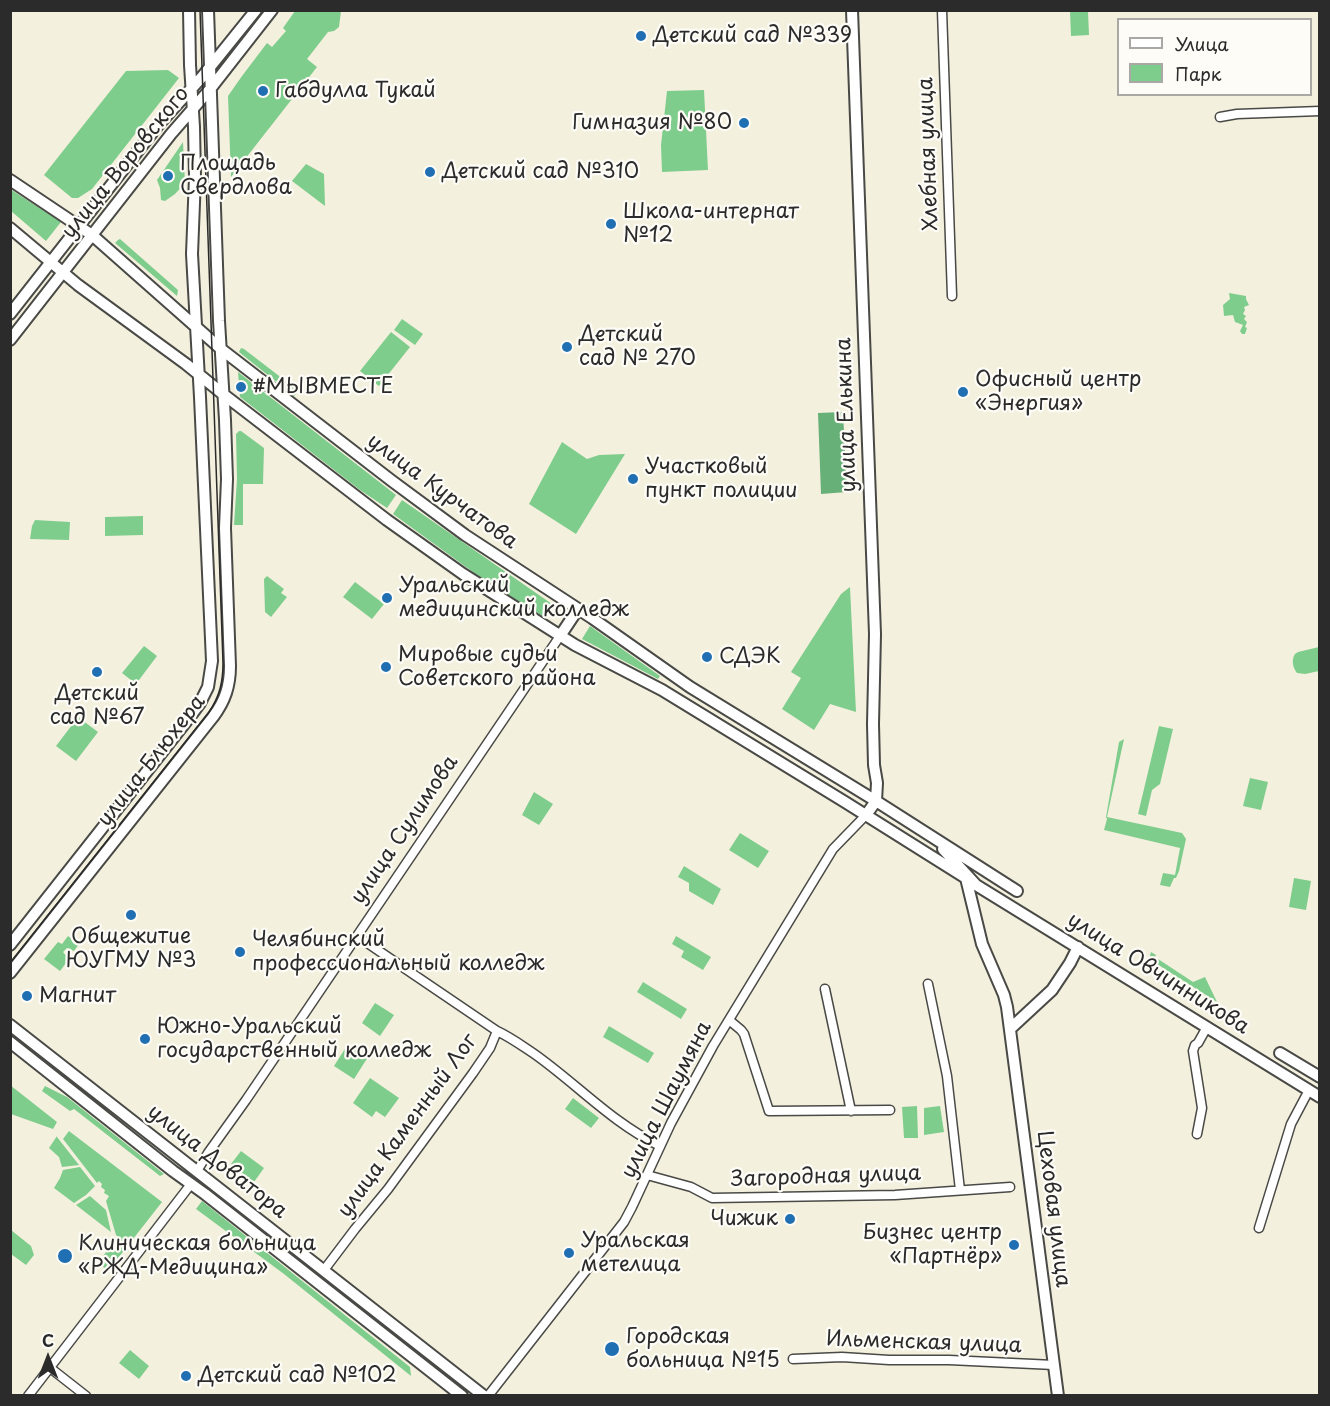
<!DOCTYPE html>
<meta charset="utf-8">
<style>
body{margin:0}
#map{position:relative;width:1330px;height:1406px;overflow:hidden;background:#f4f0de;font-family:"Playpen Sans",sans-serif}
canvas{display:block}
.frame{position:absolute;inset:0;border:12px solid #2b2b2b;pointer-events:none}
.legend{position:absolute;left:1117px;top:18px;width:195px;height:78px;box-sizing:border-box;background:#fdfcf7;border:2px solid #a9a8a5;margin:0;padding:8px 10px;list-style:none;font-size:18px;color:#2b2b2b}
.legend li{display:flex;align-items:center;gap:12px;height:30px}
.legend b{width:30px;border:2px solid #a9a8a5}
.north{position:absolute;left:18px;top:1328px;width:60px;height:60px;-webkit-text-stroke:4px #fdfcf7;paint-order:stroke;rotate:0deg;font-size:16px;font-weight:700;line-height:24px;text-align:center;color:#2b2b2b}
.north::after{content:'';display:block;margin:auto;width:21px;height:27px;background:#2b2b2b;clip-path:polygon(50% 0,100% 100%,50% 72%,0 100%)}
</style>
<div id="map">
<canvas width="1330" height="1406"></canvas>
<div class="frame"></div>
<ul class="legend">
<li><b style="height:8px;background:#fff"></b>Улица</li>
<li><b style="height:16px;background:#7fcd8c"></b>Парк</li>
</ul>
<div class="north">С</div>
</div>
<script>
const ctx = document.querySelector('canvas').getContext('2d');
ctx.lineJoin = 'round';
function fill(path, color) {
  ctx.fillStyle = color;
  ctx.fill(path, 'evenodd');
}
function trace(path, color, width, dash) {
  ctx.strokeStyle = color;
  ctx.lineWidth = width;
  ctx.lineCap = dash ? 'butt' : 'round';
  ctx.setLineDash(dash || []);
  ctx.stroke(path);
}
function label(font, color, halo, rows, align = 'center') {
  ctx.font = font + ' "Playpen Sans",sans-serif';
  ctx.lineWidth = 4.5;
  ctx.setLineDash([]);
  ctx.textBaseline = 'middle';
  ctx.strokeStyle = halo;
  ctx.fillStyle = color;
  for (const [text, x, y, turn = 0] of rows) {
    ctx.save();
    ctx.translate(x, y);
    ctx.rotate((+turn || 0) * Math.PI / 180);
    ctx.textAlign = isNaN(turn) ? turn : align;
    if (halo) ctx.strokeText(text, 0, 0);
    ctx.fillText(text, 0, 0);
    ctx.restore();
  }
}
const green = new Path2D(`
 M295,11H341L339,27L334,31L328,32L307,59L317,67L231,177L228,96L242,76L267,43L272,47L286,31L283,28Z
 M1070,11H1088L1089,35L1071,36Z
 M168,70L179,78L92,189L78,198H72L44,175L126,71Z
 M704,90L708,170L662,172L661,145L667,91Z
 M183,142L185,183L175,194L165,201L161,200L160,188L157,180Z
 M306,164L324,174L325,206L292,181Z
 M10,189L61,222L46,241L11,211Z
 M120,239L178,290L177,296L115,243L118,240Z
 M1229,293L1246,296V299L1249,305L1244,307L1245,310L1243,314L1246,316L1244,319L1247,322L1245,327L1247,328L1245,334H1242L1240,331L1243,325L1235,322L1233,315L1224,316L1223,305L1230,299Z
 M402,319L423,334L415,345L394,330Z
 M391,332L410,347L379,386L360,371Z
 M241,348L244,349L300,392V393L298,392L294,396L239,352Z
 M238,372L396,495L387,508L360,490L240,397Z
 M239,431H241L264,448L263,484H243V525H234L237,479L236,434Z
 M562,442L587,459L599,455L625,454L576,534L529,504Z
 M402,500L552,604L544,617L477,575L393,514Z
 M143,516V535L105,536V517Z
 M35,520L70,522L69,540L30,539L32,526Z
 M267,576L284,589L281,593L287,597L271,617L265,612L264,579Z
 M355,582L384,604L372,619L343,597Z
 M850,587L856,712L830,704L814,730L782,709L801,678L791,672L841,594Z
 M590,626L660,676L658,679L582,639Z
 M144,646L157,656L136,684L122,673Z
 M1319,647V671L1305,674L1297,673C1293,668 1291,660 1295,654L1298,652Z
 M78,717L98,732L76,761L56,746Z
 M1159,726L1173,729L1160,784L1152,790L1146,816L1138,814Z
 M1124,739L1107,817L1182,833L1186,839L1179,871L1176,878H1174L1170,887L1160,885L1163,873L1175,875L1180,848L1104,830L1107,819L1106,817L1119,742Z
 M1250,778L1268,782L1261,810L1243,806Z
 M534,792L553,804L539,825L522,815Z
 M740,833L769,851L758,868L729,850Z
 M684,866L721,889L713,905L689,891V883L678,877Z
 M1294,878L1311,881L1306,910L1289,907Z
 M68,936L79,944L74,951L67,948L63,952L69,959L60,971L44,959L58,942L62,944Z
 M676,936L711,957L703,970L681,957L684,951L672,944Z
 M1151,952L1156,955L1155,957L1193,982L1205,977L1217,1002L1149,959Z
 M643,982L687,1009L681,1019L637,992Z
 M375,1003L394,1015L380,1036L362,1023Z
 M609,1026L654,1053L648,1063L603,1037Z
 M348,1044L368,1057L354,1079L334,1066Z
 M370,1078L399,1098L385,1117L376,1111L372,1117L353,1103Z
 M10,1085L57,1122L53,1129L11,1114Z
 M45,1086L67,1097L164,1174L160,1176L74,1109L70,1111L42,1091Z
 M573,1098L599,1118L591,1128L565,1109Z
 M917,1106L918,1138H904L902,1107Z
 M940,1106L944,1132L924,1135V1108Z
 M69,1131L162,1202L108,1271L101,1265L100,1260L118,1237L116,1235L106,1201L109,1196L104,1193L105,1190L101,1187L102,1184L99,1181L97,1183L63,1139Z
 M57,1136V1137L79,1165L62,1167L59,1157L49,1148Z
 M241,1151L264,1168L254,1182L231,1164Z
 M80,1167L95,1186L86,1195L74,1203L54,1188L60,1178L63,1170Z
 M90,1196L106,1210L111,1232L76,1205Z
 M202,1201L410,1367L411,1376L284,1274L196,1209Z
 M11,1230L31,1246L34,1255L26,1265L11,1254Z
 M130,1350L149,1366L139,1379L119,1363Z`);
const forest = new Path2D(`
 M843,412L847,492L821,494L818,413Z`);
const minor = new Path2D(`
 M942,10L952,296
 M1220,117L1237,114L1320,111
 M357,936L497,1031C510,1037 521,1045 533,1053C576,1083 612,1123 660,1146
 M928,984L947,1076L960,1190
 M825,989L851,1111
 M729,1020L741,1030L744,1034L769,1111L890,1110
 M1197,1134L1202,1108L1193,1051L1195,1045L1198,1043L1207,1027
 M197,1171L208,1153L246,1100L560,636
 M647,1175L691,1187L712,1198L895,1195L1010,1187
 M1259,1228L1291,1124L1309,1090
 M324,1270L355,1229L388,1189L473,1073L490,1048L497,1031
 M793,1359L842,1357L889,1360H949L1054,1365
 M49,1367L86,1396
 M28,1396L191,1184
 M488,1396L624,1222L632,1207L671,1123L713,1046L833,849L866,815`);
const major = new Path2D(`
 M852,10L875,634L873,724L874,765L877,783L876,801L866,815
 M10,180L92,235L221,349L392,481L465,535L592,618L690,687L876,801L1017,891
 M10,228L78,285L186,364L223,394L387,520L463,574L575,645L662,690L845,802L966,878L982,944L1004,995L1007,1007L1058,1396
 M10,314L159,124L202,77L256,10
 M10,340L171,134L211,88L272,10
 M560,636L578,609
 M943,849L976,885L1320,1097
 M10,945L189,718L200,703L208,687L212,661L200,397L192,254L195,177L194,127L190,65L189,10
 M10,973L213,717C225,701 230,686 230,666L225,528L227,479L225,420L219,321L208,10
 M10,1025L484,1396
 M1011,1028L1052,990L1070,963L1078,947
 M10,1042L173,1171L205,1194L462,1396
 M1280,1053L1320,1077`);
const tram = new Path2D(`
 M10,963L209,712C220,696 223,681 223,663L200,10`);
const markers = [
 [641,36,6,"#1f6fb2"],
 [263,91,6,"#1f6fb2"],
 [744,123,6,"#1f6fb2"],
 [430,172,6,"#1f6fb2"],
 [168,176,6,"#1f6fb2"],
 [611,224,6,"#1f6fb2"],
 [567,347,6,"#1f6fb2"],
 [241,387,6,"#1f6fb2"],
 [963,392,6,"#1f6fb2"],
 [633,479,6,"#1f6fb2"],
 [387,598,6,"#1f6fb2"],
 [707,657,6,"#1f6fb2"],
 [386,667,6,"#1f6fb2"],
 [97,672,6,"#1f6fb2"],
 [131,915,6,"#1f6fb2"],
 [240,952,6,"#1f6fb2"],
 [27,996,6,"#1f6fb2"],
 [145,1039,6,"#1f6fb2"],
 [790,1219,6,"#1f6fb2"],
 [1014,1245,6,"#1f6fb2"],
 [569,1253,6,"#1f6fb2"],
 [65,1256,8,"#1f6fb2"],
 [612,1349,8,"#1f6fb2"],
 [186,1376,6,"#1f6fb2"]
];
const poiNames = [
 ["Детский сад №339",653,36],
 ["Габдулла Тукай",275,91],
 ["Гимназия №80",732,123,"right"],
 ["Площадь",180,164],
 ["Свердлова",180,188],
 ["Детский сад №310",442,172],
 ["Школа-интернат",623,212],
 ["№12",623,236],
 ["Детский",579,335],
 ["сад № 270",579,359],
 ["Офисный центр",975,380],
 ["«Энергия»",975,404],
 ["#МЫВМЕСТЕ",253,387],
 ["Участковый",645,467],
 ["пункт полиции",645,491],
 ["Уральский",399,586],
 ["медицинский колледж",399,610],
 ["Мировые судьи",398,655],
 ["Советского района",398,679],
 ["СДЭК",719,657],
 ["Детский",97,694,"center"],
 ["сад №67",97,718,"center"],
 ["Общежитие",131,937,"center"],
 ["ЮУГМУ №3",131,961,"center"],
 ["Челябинский",252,940],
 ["профессиональный колледж",252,964],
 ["Магнит",39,996],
 ["Южно-Уральский",157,1027],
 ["государственный колледж",157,1051],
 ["Чижик",778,1219,"right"],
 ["Бизнес центр",1002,1233,"right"],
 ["«Партнёр»",1002,1257,"right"],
 ["Уральская",581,1241],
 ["метелица",581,1265],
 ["Клиническая больница",78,1244],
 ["«РЖД-Медицина»",78,1268],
 ["Городская",626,1337],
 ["больница №15",626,1361],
 ["Детский сад №102",198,1376]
];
const streetNames = [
 ["Хлебная улица",929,154,-92],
 ["улица Воровского",126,163,-51],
 ["улица Елькина",847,415,-92],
 ["улица Курчатова",442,492,36],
 ["улица Блюхера",152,761,-52],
 ["улица Сулимова",405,830,-56],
 ["улица Овчинникова",1158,974,32],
 ["улица Шаумяна",667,1100,-63],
 ["улица Каменный Лог",408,1126,-54],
 ["улица Доватора",217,1162,38],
 ["Загородная улица",826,1177,-2],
 ["Цеховая улица",1053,1209,83],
 ["Ильменская улица",924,1343,2]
];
fill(green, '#7fcd8c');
fill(forest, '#67b078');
trace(minor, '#494946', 11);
trace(major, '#494946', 14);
trace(minor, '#fff', 8);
trace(major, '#fff', 10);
trace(tram, '#2b2b2b', 1.5);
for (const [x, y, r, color] of markers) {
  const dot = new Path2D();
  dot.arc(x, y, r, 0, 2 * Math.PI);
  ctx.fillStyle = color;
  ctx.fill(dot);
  trace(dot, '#fdfcf7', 2);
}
label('21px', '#2b2b2b', '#fdfcf7', poiNames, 'left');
label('21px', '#2b2b2b', '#fdfcf7', streetNames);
</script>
